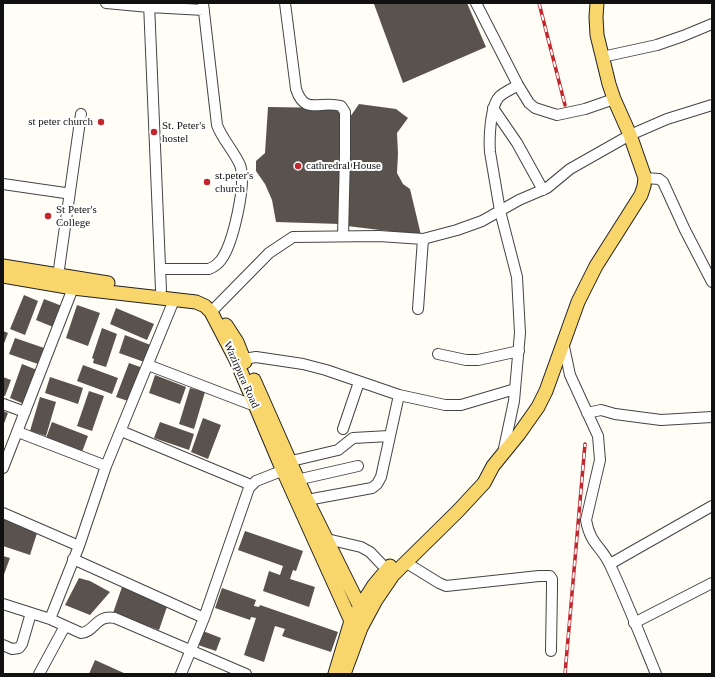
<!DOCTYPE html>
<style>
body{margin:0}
#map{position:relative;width:715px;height:677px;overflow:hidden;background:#fffdf5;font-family:Georgia,serif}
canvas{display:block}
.frame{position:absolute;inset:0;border:4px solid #111;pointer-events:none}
</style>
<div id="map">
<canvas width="715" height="677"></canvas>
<div class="frame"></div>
</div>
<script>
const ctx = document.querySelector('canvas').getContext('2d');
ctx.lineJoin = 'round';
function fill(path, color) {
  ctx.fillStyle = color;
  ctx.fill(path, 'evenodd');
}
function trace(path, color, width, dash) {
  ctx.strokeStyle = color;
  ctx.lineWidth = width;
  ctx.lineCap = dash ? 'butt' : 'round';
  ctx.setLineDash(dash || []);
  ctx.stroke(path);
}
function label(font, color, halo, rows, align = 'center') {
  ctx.font = font + ' Georgia,serif';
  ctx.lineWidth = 4;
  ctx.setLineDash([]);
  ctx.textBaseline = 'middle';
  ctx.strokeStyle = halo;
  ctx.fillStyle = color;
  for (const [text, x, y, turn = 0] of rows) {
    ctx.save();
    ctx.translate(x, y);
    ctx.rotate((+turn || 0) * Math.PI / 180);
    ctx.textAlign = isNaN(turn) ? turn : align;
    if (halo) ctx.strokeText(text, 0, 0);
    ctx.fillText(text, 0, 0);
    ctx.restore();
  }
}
const building = new Path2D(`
 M396,3H467L486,47L403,83L374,4Z
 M359,104L396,109L408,118L397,133L398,154L397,173L403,184L410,189L421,235L347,226L350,117Z
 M268,107L333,108L340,113L342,130L340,224L276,222L272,200L265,184L256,171V161L265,153Z
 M24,295L38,301L25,335L10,329Z
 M44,299L62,306L53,327L36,320Z
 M77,305L100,313L88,346L66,338Z
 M116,308L154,324L147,340L110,324Z
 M102,328L117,334L106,367L93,363L94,359L92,358Z
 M3,331L8,333L3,346Z
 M125,335L153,346L147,363L119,353Z
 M15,338L47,349L41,365L9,354Z
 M129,363L143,368L131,402L116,397Z
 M22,364L37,370L24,404L10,398Z
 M83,365L118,378L112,394L77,381Z
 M155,375L186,387L180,404L149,393Z
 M3,377L11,380L5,396L3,395Z
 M50,377L83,388L78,404L45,393Z
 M190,388L205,392L194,429L179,424Z
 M89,391L104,396L92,431L77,426Z
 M40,397L56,402L46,436L30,431Z
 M3,411L8,413L3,426Z
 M203,418L221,425L208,459L191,452Z
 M52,422L88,436L82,452L46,438Z
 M160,422L194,434L189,450L154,438Z
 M3,519L38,530L30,555L3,546Z
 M245,531L303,551L296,571L293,570L290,579L315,587L309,607L263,591L269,571L280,575L283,566L238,550Z
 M3,556L10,558L3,577Z
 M79,578L90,581L110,592L90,615L65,605Z
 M122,587L168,604L159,630L113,613Z
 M222,588L256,600L254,606L259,607L260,605L338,632L331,652L282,636L285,629L275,626L264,662L244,655L256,618L251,617L250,620L215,608Z
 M203,631L221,638L216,651L198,645Z
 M95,660L126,674H89Z`);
const minor = new Path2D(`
 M106,3L149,7L204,10
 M149,3L161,290
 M285,3L296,89C305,116 319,100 341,106L345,112V155L343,236
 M476,3L518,85L529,103L535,108L557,115L585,109L614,99
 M602,57L657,45L683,36L712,24
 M493,108L517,143L543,190
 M645,178L659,179L663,182L685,230L712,282
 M3,184L65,193
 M160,269H209C214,267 218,264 221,260C233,244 247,183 240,165C234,151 222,139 217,125L203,3
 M58,276L81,114
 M418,309L423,239
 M211,312L269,253L293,237L379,236L423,239L457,230L482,221L519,200L547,188L570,169L630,135L667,119L712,105
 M563,342L570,375L598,436L600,460L586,520C590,544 602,547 610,565C627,601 641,638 656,674
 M438,354L466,360H478L519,351
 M238,360L256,357L303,364L326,370L399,395L445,405H461L515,389
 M148,365L255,406
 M3,404L25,412
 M587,413L601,410L615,414L661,420L712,417
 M343,429L359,382
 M121,431L251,485
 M18,432L106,466
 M503,453L514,401L520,333L517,277L500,211L490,152C489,139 490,107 499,97C504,92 512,89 518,85
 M283,463L338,450L353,438L389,436
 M3,468L73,288
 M292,481L358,466
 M307,500L372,488L377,484L381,477L399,395
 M3,513L79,546
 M327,539L361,547L370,552L391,574
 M73,559L204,618
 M405,562L439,583L446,586L539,576H550L552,579V587L551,651
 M610,564L712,506
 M3,604L50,619L81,633C95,632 96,614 115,618L246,674
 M50,619L79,546L106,466L174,300
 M634,623L712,583
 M3,645L12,649L19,648L22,644L31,613
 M39,674L65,626
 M181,674L204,618L249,488L256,481L289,468`);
const major = new Path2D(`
 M3,266L108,283
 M3,276L73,288L196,302L205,306L211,312L236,360L280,464L351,621L361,628
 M226,325L237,342L245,362
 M254,380L307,500L360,607L368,615
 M335,674L351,621L374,585L390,566
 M344,674L361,628L376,600L393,575L458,511L484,483L493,466L519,434L538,407L546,391L578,302L596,266L641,195L644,186L645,178L630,135L614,99L609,84L597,35L596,17L597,3`);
const rail = new Path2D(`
 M539,3L565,105
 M565,674L585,444`);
const markers = [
 [101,122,4,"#c4262e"],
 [154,132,4,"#c4262e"],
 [298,166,4,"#c4262e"],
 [207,182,4,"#c4262e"],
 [48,216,4,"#c4262e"]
];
const poiNames = [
 ["st peter church",93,122,"right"],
 ["St. Peter's",162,126],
 ["hostel",162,139],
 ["cathredral House",306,166],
 ["st.peter's",215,176],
 ["church",215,189],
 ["St Peter's",56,210],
 ["College",56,223]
];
const streetNames = [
 ["Wazirpura Road",241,375,66]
];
fill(building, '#5a524d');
trace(minor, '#444', 12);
trace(major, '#222', 15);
trace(minor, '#fff', 10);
trace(major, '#f9d66b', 13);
trace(rail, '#c4262e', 3.5);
trace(rail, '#fff', 2, [6]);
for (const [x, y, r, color] of markers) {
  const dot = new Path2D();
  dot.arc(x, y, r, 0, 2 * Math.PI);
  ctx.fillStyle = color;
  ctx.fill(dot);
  trace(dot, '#fff', 1.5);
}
label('11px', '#111', '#fff', poiNames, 'left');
label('11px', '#111', '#fff', streetNames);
</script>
